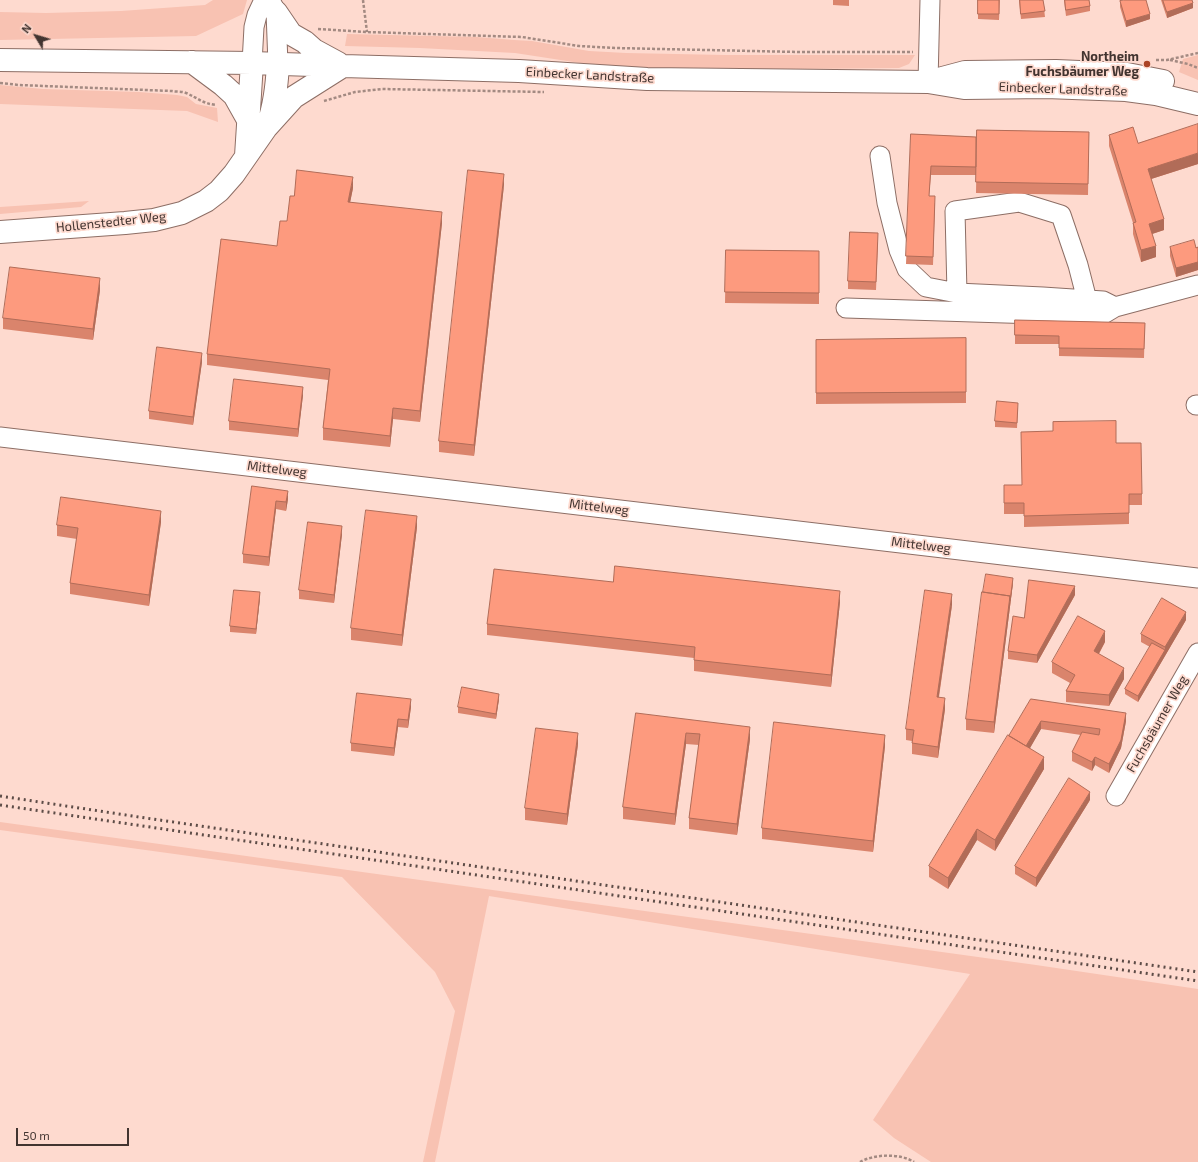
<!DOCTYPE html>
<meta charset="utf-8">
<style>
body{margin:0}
#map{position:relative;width:1198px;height:1162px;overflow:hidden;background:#fedacf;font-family:"Exo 2",sans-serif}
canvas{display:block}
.north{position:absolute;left:16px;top:16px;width:40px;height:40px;-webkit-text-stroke:3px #fedacf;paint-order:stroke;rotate:308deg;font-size:11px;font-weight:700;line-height:16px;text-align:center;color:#423430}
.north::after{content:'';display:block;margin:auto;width:14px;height:18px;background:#423430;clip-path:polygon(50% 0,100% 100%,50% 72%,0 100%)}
.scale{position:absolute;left:16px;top:1128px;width:113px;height:18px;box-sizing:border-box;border:2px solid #423430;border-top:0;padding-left:5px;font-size:12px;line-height:14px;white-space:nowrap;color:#423430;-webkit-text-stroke:3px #fedacf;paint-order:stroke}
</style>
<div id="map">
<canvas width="1198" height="1162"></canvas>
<div class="north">N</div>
<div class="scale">50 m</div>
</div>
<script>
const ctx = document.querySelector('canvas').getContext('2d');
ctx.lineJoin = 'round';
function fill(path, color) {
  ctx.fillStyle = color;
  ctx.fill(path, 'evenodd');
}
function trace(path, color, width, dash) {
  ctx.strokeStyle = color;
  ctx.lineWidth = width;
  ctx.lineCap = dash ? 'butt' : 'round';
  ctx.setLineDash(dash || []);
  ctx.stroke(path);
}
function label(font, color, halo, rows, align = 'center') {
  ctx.font = font + ' "Exo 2",sans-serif';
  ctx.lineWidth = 3.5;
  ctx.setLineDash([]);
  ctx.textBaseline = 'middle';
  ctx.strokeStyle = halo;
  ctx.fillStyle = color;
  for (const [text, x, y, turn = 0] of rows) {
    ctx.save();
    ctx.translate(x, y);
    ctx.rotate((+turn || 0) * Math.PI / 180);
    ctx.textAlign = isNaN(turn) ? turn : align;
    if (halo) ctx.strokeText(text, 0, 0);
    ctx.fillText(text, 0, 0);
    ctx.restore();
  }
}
const green = new Path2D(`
 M213,0H247L243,14L196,36L0,40V12L46,13L121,11L205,5Z
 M347,34L477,37L514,40L532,41L589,51L626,53L725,55H915L909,64L899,68L687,70L593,65L515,53L420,48L345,46Z
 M1198,55V80L1179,72L1183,59Z
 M0,85L43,89L139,92L177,95L187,97L196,104L217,108L218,122L187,111L0,104Z
 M89,201L81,207L0,214V207Z
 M0,822L1036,965L1198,989V1162H931L894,1138L873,1120L970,974L489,896L435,1162H423L455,1011L435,972L342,877L0,830Z`);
const path = new Path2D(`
 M363,0L367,32
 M318,29L367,32L522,37L579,46L615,48L798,52H913
 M1156,60H1167L1198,53
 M1170,60L1188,64L1198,68
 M0,83L19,85L172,91C176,92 182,91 186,93C198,98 203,104 217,105
 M324,101L355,92L382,89L544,92
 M860,1162C874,1154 900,1153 914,1162`);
const minor = new Path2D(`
 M270,0L276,12L278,64
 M252,63L254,27L257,15L264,0
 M928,82L930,0
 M880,156L887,203L899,250L907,269L926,287L957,293L1043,297L1103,301L1115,307
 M957,293L955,211L1019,202L1061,215L1078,265L1087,300
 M846,308L1100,316L1115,307L1198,285
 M1196,405H1198
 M0,437L1198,578
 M1116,796L1198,653`);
const major = new Path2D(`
 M276,12L291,34L305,42L314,50L338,63
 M0,60L252,63L343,66L519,71L647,79L928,82L964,88L1046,87L1126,90L1156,94L1198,104
 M192,62L223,85L234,95L248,120
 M935,80L965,72L1056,71L1127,74L1163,81
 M268,124C275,104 277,84 278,64
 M246,156L252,63
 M0,232L125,223L154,220L182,213L206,201L219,191L234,174L266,128L294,97L343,66`);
const rail = new Path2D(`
 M0,796L139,817L1198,972
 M0,805L1198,981`);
const wall = new Path2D(`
 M833,0H849V6L833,5Z
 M978,0H1000L999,20L978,19Z
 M1019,0H1043L1045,17L1021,19Z
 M1064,0H1089L1090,6V11L1066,16Z
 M1161,0H1192L1193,8L1167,18Z
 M1120,1L1150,19L1126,27L1120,7Z
 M977,130L1089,132L1088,195L976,193Z
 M911,134L976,137V175H931L929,196L935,204L933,265L906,264Z
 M1109,135L1138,143L1198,164L1151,179L1164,230L1152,234L1156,257L1141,262L1133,234V223L1109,146Z
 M504,185L474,456L439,452V441Z
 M353,188L350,202L442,223L420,422L393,419L390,447L323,440V428L328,380L207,365V354L277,246Z
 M878,242L876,290L848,289V281Z
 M1170,247H1198V270L1176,277L1170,256Z
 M726,250L819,251V304L725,303Z
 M100,290L93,340L3,329V318Z
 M1015,320L1145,323L1144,358L1059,356V344H1015Z
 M966,338V403L816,404V340Z
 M202,362L193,425L149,419V411Z
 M303,395L298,437L229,430V421Z
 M1018,408L1017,428L995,427V421Z
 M1116,443L1142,494V505H1129V524L1024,527V514H1004V485H1022Z
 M252,486L288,499L286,511L276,509L269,566L243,563V554Z
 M161,522L149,606L70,594V583L77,539L57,536V525Z
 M417,527L402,646L351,640V628Z
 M342,534L334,603L299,599V590Z
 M613,582L840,602L831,687L694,671V658L487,635V624Z
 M1013,583L994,733L966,730V719Z
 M1075,595L1037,663L1008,659V651L1024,618Z
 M260,598L256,634L230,632V626Z
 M952,605L939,697L945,709L938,758L912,754V741L906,740V729Z
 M1186,620L1138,702L1125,694V689L1150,647L1141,642V634Z
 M1105,642L1099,654L1124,679L1109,706L1066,702V691L1070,683L1052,673V662Z
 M499,699L496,719L458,713V707Z
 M1031,699L1126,721L1121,748L1109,773L1095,765L1092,771L1072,761V752L1081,735L1041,729L1029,749L1044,769L995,851L977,840L948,889L929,877V866L1009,736Z
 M411,707L408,728L398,727L394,756L351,751V743Z
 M636,713L750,739L737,835L689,829V818L699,745L686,744L675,825L623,819V807Z
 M578,744L567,825L525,820V808Z
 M885,746L873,852L762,839V828Z
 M1090,800L1036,887L1015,874V866Z`);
const shadedWall = new Path2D(`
 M1193,3V8L1167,18V12Z
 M1150,14V19L1126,27V21Z
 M1198,153V164L1148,180V169Z
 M504,174V185L474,456V445Z
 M353,177V188L348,213V202Z
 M442,212V223L420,422V411Z
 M1164,219V230L1149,235V224Z
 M1156,246V257L1141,262V250Z
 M1198,262V270L1176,277V268Z
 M100,278V290L93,340V329Z
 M202,353V362L193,425V417Z
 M303,387V395L298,437V429Z
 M393,408V419L390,447V436Z
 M288,491V499L286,511V502Z
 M276,501V509L269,566V557Z
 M161,511V522L149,606V595Z
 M417,516V527L402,646V635Z
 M342,526V534L334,603V595Z
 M1013,578V583L994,733V722L1010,596Z
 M1075,586V595L1037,663V655Z
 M840,591V602L831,687V675Z
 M260,592V598L256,634V629Z
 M952,594V605L937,708V697Z
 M1186,612V620L1165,656V647Z
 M1105,631V642L1094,662V651Z
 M1165,650V656L1138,702V696Z
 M1124,668V679L1109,706V695Z
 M499,694V699L496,719V714Z
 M945,698V709L938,758V747Z
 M411,699V707L408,728V720Z
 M1126,713V721L1121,748L1109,773V764Z
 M398,719V727L394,756V748Z
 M1041,721V729L1025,757V748Z
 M750,727V739L737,835V824Z
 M578,733V744L567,825V814Z
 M686,733V744L675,825V814Z
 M885,735V746L873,852V841Z
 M1044,757V769L995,851V840Z
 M1095,757V765L1092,771V762Z
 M1090,792V800L1036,887V878Z
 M977,829V840L948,889V878Z`);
const building = new Path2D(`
 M978,0H999V14H978Z
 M1020,0H1043L1045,11L1021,14Z
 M1065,0H1089L1090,6L1066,10Z
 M1124,0H1146L1150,14L1126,21L1120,1Z
 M1163,0H1192L1193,3L1167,12Z
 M1198,124V153L1148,169L1164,219L1149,224L1156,246L1141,250L1133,223L1136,222L1109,135L1133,127L1138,143Z
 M977,130L1089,132L1088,184L976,182Z
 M911,134L976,137V167L931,166L929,196H935L933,257L906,256Z
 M297,170L353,177L348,202L442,212L420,411L393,408L390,436L323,428L330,369L207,354L221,239L277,246L280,221H287L290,196H294Z
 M468,170L504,174L474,445L439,441Z
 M850,232L878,233L876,282L848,281Z
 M1194,240L1196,248L1198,247V262L1176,268L1170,247Z
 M726,250L819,251V293L725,292Z
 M10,267L100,278L93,329L3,318Z
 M1015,320L1145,323L1144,349L1059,348V336L1015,335Z
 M966,338V392L816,393V340Z
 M157,347L202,353L193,417L149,411Z
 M234,379L303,387L298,429L229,421Z
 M997,401L1018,403L1017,423L995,421Z
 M1116,421V443H1141L1142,494H1129V513L1024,516V503H1004V485H1022L1021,432L1053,431V422Z
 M252,486L288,491L286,502L276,501L269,557L243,554Z
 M61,497L161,511L149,595L70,583L78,528L57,525Z
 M366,510L417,516L402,635L351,628Z
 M308,522L342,526L334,595L299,590Z
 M615,566L840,591L831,675L694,660L695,647L487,624L494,569L613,582Z
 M986,574L1013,578L1010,601V596L983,592Z
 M1029,580L1075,586L1037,655L1008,651L1013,616L1024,618Z
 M234,590L260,592L256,629L230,626Z
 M925,590L952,594L937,697L945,698L938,747L912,743L914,730L906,729Z
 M982,592L1010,596L994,722L966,719Z
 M1162,598L1186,612L1165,647L1141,634Z
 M1078,616L1105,631L1094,651L1124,668L1109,695L1066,691L1075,675L1052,662Z
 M1152,643L1165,650L1138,696L1125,689Z
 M462,687L499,694L496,714L458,707Z
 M357,693L411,699L408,720L398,719L394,748L351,743Z
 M1031,699L1126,713L1121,740L1109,764L1095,757L1092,762L1072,752L1082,732L1099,735L1100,729L1041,721L1026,746L1009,736Z
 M636,713L750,727L737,824L689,818L700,734L686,733L675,814L623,807Z
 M774,722L885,735L873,841L762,828Z
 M536,728L578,733L567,814L525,808Z
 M1008,735L1044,757L995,840L977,829L948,878L929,866Z
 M1069,778L1090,792L1036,878L1015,866Z`);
const markers = [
 [1147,64,4,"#ab4325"]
];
const poiNames = [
 ["Northeim",1139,57],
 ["Fuchsbäumer Weg",1139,72]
];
const streetNames = [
 ["Einbecker Landstraße",590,75,3],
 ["Einbecker Landstraße",1063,89,2],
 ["Hollenstedter Weg",111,222,-6],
 ["Mittelweg",277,469,7],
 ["Mittelweg",599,507,7],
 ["Mittelweg",921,545,7],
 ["Fuchsbäumer Weg",1157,724,-60]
];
fill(green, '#f8c2b2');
trace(minor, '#8d6e65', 21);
trace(major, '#8d6e65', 24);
trace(path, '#a38a82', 2.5, [3, 2]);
trace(minor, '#fff', 19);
trace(major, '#fff', 22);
trace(rail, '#5d4c47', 3, [2, 4]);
fill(wall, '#da846c');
fill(shadedWall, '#b16c58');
fill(building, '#fd9a7e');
trace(building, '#b16c58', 1);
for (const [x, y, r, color] of markers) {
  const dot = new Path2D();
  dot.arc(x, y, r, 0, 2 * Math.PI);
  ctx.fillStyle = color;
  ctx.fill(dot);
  trace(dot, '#fedacf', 1.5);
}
label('bold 13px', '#423430', '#fedacf', poiNames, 'right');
label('13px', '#423430', '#fedacf', streetNames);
</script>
